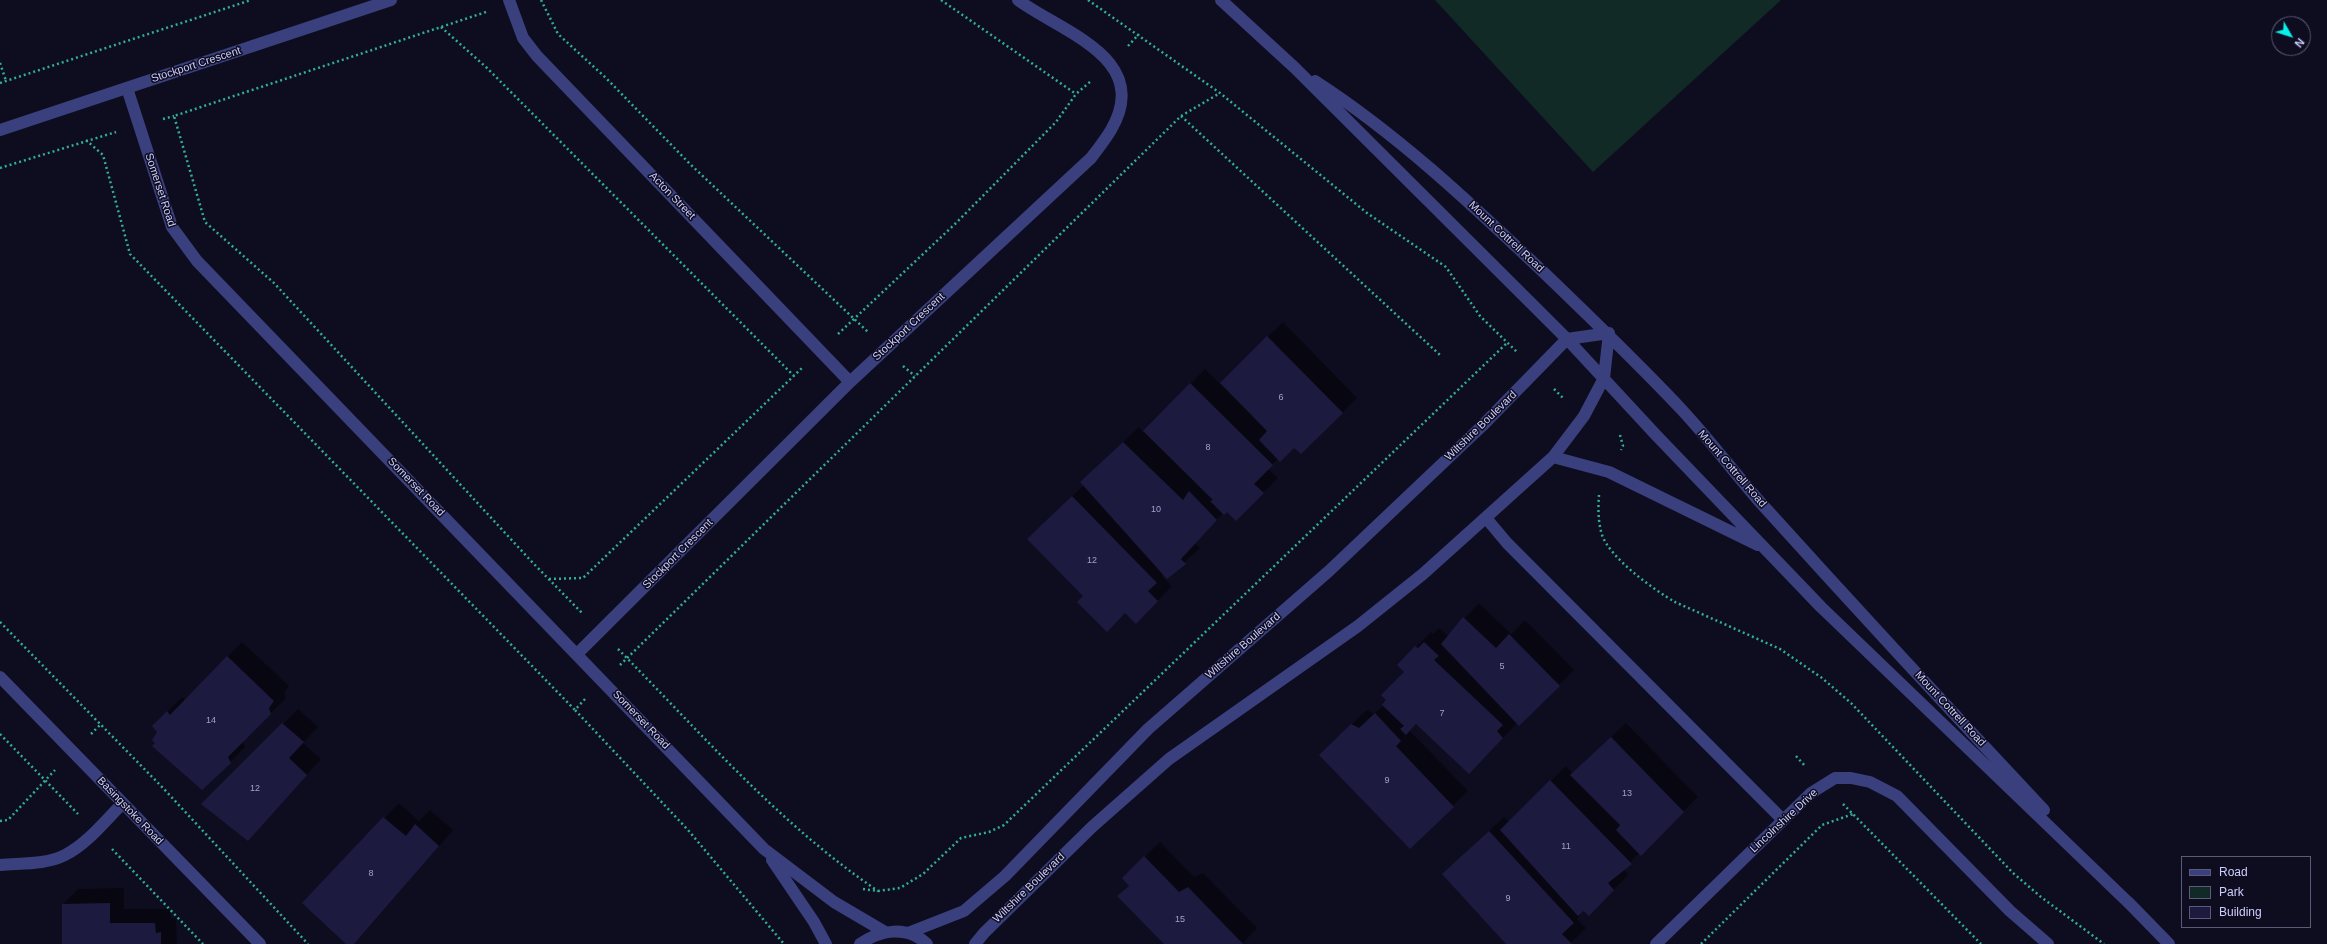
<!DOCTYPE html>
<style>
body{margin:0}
#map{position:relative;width:2327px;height:944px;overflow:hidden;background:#0e0d20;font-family:Helvetica,sans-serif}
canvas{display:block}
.legend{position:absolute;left:2181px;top:856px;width:130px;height:72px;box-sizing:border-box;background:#0e0d20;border:1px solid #5b5a79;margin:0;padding:5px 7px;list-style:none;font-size:12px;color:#cecefe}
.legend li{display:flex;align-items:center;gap:8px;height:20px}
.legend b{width:20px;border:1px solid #5b5a79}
.north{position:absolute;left:2271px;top:16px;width:40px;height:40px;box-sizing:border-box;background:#0e0d20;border:1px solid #5b5a79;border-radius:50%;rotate:129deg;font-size:11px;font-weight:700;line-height:16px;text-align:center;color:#cecefe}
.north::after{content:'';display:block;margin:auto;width:14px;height:18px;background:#07f0eb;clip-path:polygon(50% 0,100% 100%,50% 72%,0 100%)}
</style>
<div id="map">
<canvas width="2327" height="944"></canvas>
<ul class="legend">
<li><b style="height:5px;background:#3a407e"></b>Road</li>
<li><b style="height:11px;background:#112a26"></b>Park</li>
<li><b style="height:11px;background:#1d1a40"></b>Building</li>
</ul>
<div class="north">N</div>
</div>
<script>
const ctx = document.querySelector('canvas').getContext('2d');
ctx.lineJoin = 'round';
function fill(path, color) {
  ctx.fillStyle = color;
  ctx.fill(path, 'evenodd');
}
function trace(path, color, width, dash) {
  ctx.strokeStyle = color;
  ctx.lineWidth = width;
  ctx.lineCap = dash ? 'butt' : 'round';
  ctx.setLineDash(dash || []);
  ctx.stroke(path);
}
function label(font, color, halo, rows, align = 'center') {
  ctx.font = font + ' Helvetica,sans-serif';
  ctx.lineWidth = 3;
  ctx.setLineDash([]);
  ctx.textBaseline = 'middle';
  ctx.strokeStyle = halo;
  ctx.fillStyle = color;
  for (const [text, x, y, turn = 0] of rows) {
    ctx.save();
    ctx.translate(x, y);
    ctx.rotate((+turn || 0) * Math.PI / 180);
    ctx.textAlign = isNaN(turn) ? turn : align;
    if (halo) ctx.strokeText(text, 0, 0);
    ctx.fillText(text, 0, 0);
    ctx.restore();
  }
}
const green = new Path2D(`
 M1435,0H1781L1593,172Z`);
const shadow = new Path2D(`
 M1283,322L1357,398L1342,413L1278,459L1268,469L1278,478L1236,520L1227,511L1223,513L1195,543L1200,548L1167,578L1164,574L1162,576L1172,586L1136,623L1126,612L1084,596L1028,539L1084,485L1096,467L1139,427L1143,432L1205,369L1220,384Z
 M1479,603L1511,634L1525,620L1574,670L1519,724L1517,723L1484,758L1417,723L1415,725L1410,731L1468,791L1410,848L1335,740L1367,710L1374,714L1384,705L1405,672L1398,665L1431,632L1433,634L1439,628L1448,636Z
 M242,642L289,686L284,693L286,698L242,741L245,747L230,762L156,742L167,712L182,697L186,700Z
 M298,709L318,727L303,743L321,759L248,840L203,804Z
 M1626,723L1698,797L1623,869L1628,875L1604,900L1585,910L1577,919L1586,928L1570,944H1508L1458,860L1504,817L1509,822L1566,766L1573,774Z
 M399,803L419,821L430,810L453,830L365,932L353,944H348L303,903Z
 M1160,842L1194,877L1203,873L1257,928L1242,944H1165L1130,885L1123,878Z
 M124,888V909H170L171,918H176L177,944H63V904L78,889Z`);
const building = new Path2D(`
 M1267,336L1343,413L1301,454L1294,448L1280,462L1259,440L1267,431L1220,383Z
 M1190,383L1273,465L1254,484L1264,493L1236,521L1227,512L1224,515L1210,501L1213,500L1143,431Z
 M1123,442L1183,500L1189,491L1217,520L1181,559L1186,564L1167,579L1080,482Z
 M1072,496L1157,583L1148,591L1158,601L1136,624L1125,613L1107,632L1077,602L1083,596L1027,539Z
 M1463,617L1496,648L1509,634L1560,686L1519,726L1441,644Z
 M1424,642L1439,656L1434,660L1503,725L1497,731L1503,738L1469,774L1416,724L1406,735L1400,729L1404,726L1382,705L1386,700L1381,695L1404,672L1397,665L1415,646L1418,648Z
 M227,656L274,701L269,708L271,714L228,757L231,763L202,790L152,746L155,743L152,740L157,732L152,726L167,711L170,715Z
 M1375,713L1401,741L1396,746L1454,807L1410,849L1319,755L1351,724L1359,728Z
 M282,723L304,742L289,758L307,775L248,841L201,804Z
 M1611,737L1684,812L1641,856L1616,830L1620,825L1570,775Z
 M1550,780L1632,864L1608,883L1614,890L1589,916L1584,911L1578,916L1500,830Z
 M383,817L406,836L415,824L439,846L354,944H346L302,903Z
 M1489,831L1574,923L1562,934L1572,944H1506L1442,874Z
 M1144,856L1179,892L1188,887L1243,944H1164L1117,896L1129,886L1122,878Z
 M110,903V923H155L156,933L161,932V944H62V904Z`);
const path = new Path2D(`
 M541,0L558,34L606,78L690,164L868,332
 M941,0L1076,94
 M1088,0L1220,93L1367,213L1446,267L1480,316L1518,353
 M486,12L174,116L205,222L274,283L532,562L582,613
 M441,27L487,68L794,376
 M1128,46L1139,34
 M0,63L6,81
 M0,83L251,0
 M1181,116L1220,93
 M163,119L174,116
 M86,140L103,155L130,254L575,710
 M0,168L116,132
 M838,334L955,224L1056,122L1076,94L1091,81
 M903,366L915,376
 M1554,389L1564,399
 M1620,435L1623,446L1621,450
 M1599,495C1598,508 1598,522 1602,535C1610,558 1654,590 1675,602L1780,649L1822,678L1851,703L2013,873L2041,897L2104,944
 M549,579L583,578L802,368
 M0,622L163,788L308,944
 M618,649C701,733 779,824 878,891
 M620,665L1181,116L1440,355
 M585,699L575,710L688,830L784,944
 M0,734L78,814
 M91,734L100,725
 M1796,756L1805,766
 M1843,804L1981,944
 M0,821L8,820L55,770
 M112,849L203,944
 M863,889L878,891L900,888L923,874L961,838L989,832L1004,825L1508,342
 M1701,944L1822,825L1853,814`);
const minor = new Path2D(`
 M509,0L523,38L537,56L850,382
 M1221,0L1295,68L1567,339L1656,435L1821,607L2133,907
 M1315,81C1397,134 1468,201 1538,267C1587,314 1635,360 1682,410C1709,439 1733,471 1759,501C1853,605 1948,708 2044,810
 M127,88L172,227L197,261L764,849L834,902L885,932
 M0,130L391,0
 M1553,457L1609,472L1758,545
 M1486,518L1507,543L1783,820
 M577,654L850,382L1091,158C1098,149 1105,140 1111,130C1153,58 1061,32 1018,0
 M0,677L260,944
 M772,860L814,922L826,944
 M0,865C20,863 46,865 65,855C87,844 105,821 122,804
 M2128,902L2169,944
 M908,933L964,911L1005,876L1148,729L1329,571L1482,426L1567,339L1609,333L1604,378L1584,416L1553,457L1423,574L1358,626L1169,759L1092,827L984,933L975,944
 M860,944C880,930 907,925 927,944
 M1656,944L1811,793L1835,778H1851L1870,782L1897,796L2010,911L2048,944`);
const numberNames = [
 ["6",1281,398],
 ["8",1208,448],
 ["10",1156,510],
 ["12",1092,561],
 ["5",1502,667],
 ["7",1442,714],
 ["14",211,721],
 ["9",1387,781],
 ["12",255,789],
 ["13",1627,794],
 ["11",1566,847],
 ["8",371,874],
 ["9",1508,899],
 ["15",1180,920]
];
const streetNames = [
 ["Stockport Crescent",196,65,-18],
 ["Somerset Road",160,190,72],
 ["Acton Street",672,196,46],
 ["Mount Cottrell Road",1506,237,43],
 ["Stockport Crescent",909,327,-43],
 ["Wiltshire Boulevard",1481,426,-44],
 ["Mount Cottrell Road",1732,469,49],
 ["Somerset Road",416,487,46],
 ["Stockport Crescent",678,554,-45],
 ["Wiltshire Boulevard",1243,646,-41],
 ["Mount Cottrell Road",1950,709,47],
 ["Somerset Road",641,720,46],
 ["Basingstoke Road",130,811,46],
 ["Lincolnshire Drive",1784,821,-43],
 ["Wiltshire Boulevard",1029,888,-44]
];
fill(green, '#112a26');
fill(shadow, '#0007');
fill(building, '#1d1a40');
trace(path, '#31ae97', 2.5, [2, 3]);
trace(minor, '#3a407e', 12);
label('9px', '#a2a1ce', null, numberNames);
label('11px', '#cecefe', '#0e0d20', streetNames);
</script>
